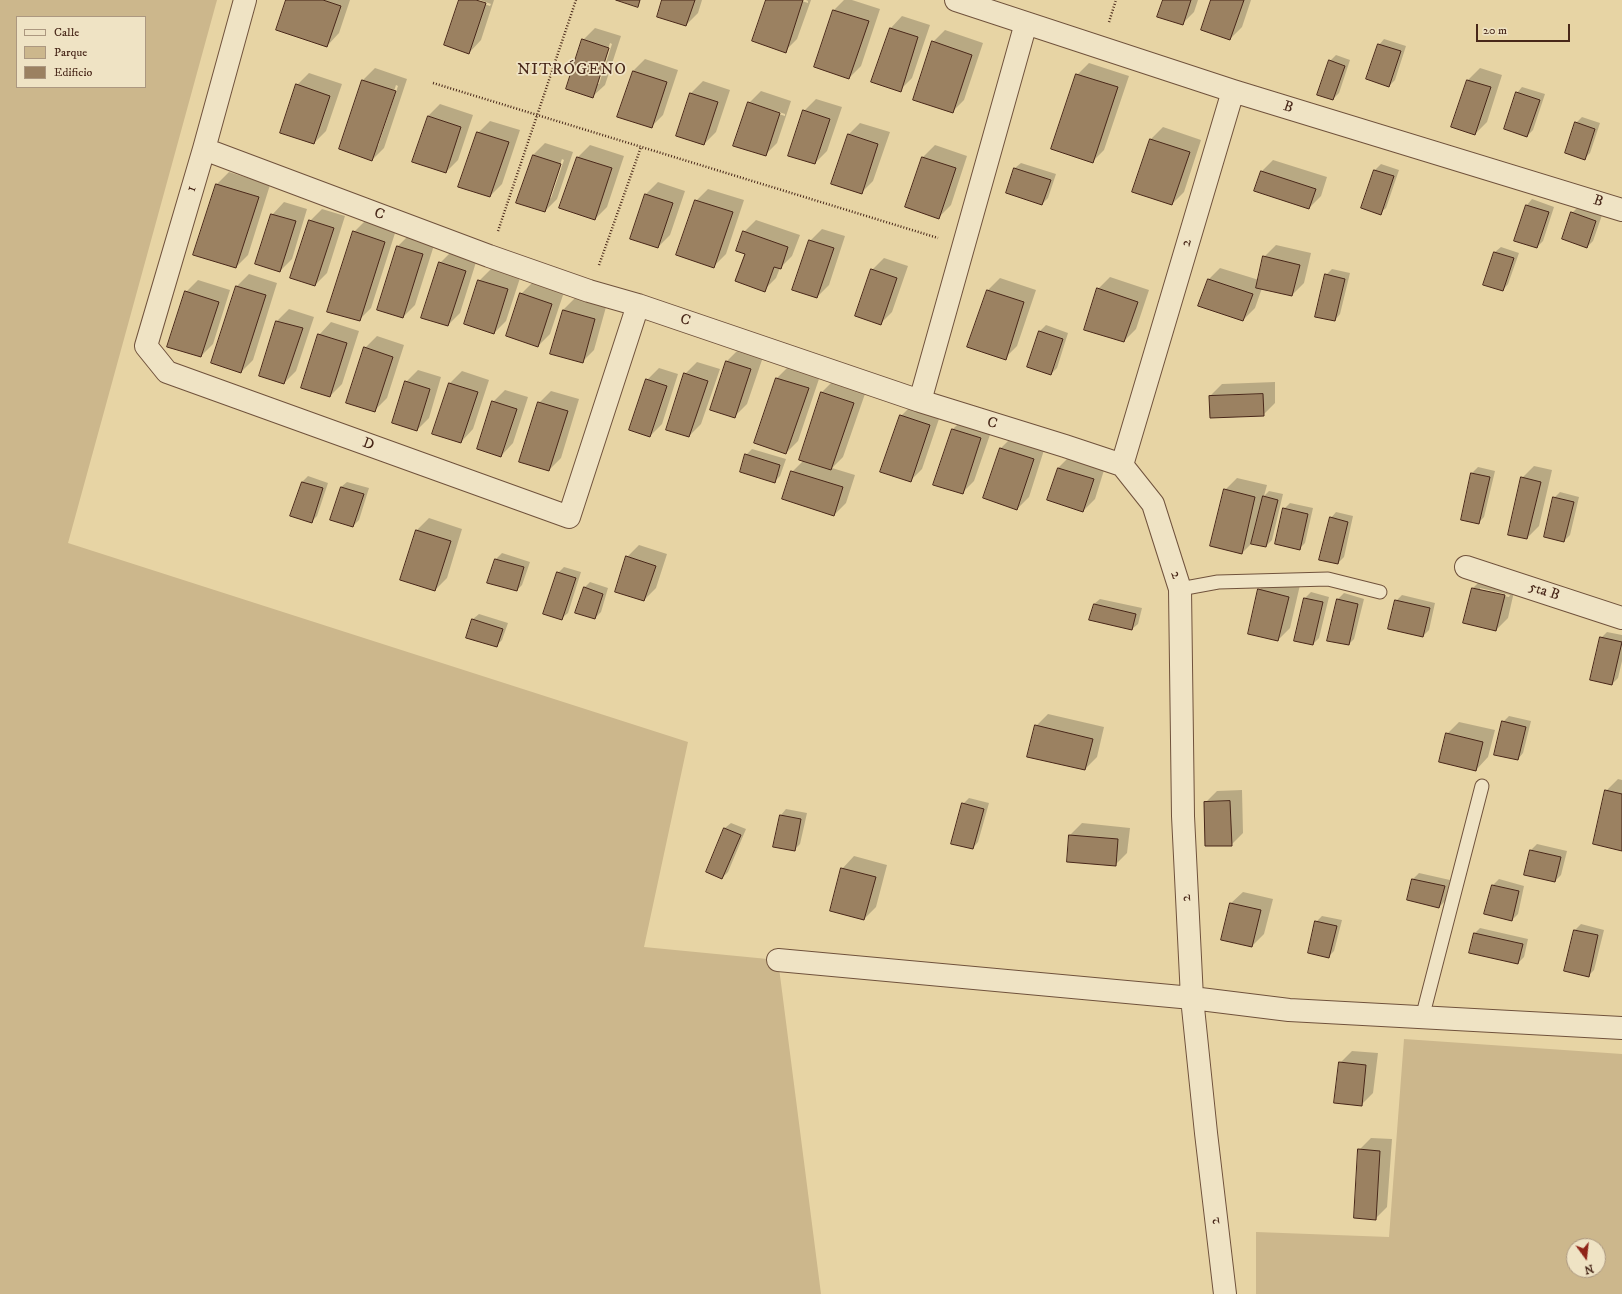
<!DOCTYPE html>
<meta charset="utf-8">
<style>
body{margin:0}
#map{position:relative;width:1622px;height:1294px;overflow:hidden;background:#e7d4a4;font-family:"IM FELL DW Pica",serif}
canvas{display:block}
.legend{position:absolute;left:16px;top:16px;width:130px;height:72px;box-sizing:border-box;background:#efe3c4;border:1px solid #ac9880;margin:0;padding:5px 7px;list-style:none;font-size:12px;color:#482719}
.legend li{display:flex;align-items:center;gap:8px;height:20px}
.legend b{width:20px;border:1px solid #ac9880}
.north{position:absolute;left:1566px;top:1238px;width:40px;height:40px;box-sizing:border-box;background:#efe3c4;border:1px solid #ac9880;border-radius:50%;rotate:165deg;font-size:11px;font-weight:700;line-height:16px;text-align:center;color:#482719}
.north::after{content:'';display:block;margin:auto;width:14px;height:18px;background:#8f2418;clip-path:polygon(50% 0,100% 100%,50% 72%,0 100%)}
.scale{position:absolute;left:1476px;top:24px;width:94px;height:18px;box-sizing:border-box;border:2px solid #482719;border-top:0;padding-left:5px;font-size:12px;line-height:14px;white-space:nowrap;color:#482719;-webkit-text-stroke:3px #efe3c4;paint-order:stroke}
</style>
<div id="map">
<canvas width="1622" height="1294"></canvas>
<ul class="legend">
<li><b style="height:5px;background:#efe3c4"></b>Calle</li>
<li><b style="height:11px;background:#ccb78c"></b>Parque</li>
<li><b style="height:11px;background:#9b8161"></b>Edificio</li>
</ul>
<div class="north">N</div>
<div class="scale">20 m</div>
</div>
<script>
const ctx = document.querySelector('canvas').getContext('2d');
ctx.lineJoin = 'round';
function fill(path, color) {
  ctx.fillStyle = color;
  ctx.fill(path, 'evenodd');
}
function trace(path, color, width, dash) {
  ctx.strokeStyle = color;
  ctx.lineWidth = width;
  ctx.lineCap = dash ? 'butt' : 'round';
  ctx.setLineDash(dash || []);
  ctx.stroke(path);
}
function label(font, color, halo, rows, align = 'center') {
  ctx.font = font + ' "IM FELL DW Pica",serif';
  ctx.lineWidth = 3.5;
  ctx.setLineDash([]);
  ctx.textBaseline = 'middle';
  ctx.strokeStyle = halo;
  ctx.fillStyle = color;
  for (const [text, x, y, turn = 0] of rows) {
    ctx.save();
    ctx.translate(x, y);
    ctx.rotate((+turn || 0) * Math.PI / 180);
    ctx.textAlign = isNaN(turn) ? turn : align;
    if (halo) ctx.strokeText(text, 0, 0);
    ctx.fillText(text, 0, 0);
    ctx.restore();
  }
}
const green = new Path2D(`
 M0,0H217L68,543L688,742L644,947L778,960L821,1294H0ZM17,17H145V87H17Z
 M1404,1039L1622,1054V1294H1256V1232L1389,1237ZM1574,1246H1598V1270H1574Z`);
const shadow = new Path2D(`
 M287,0H350L339,33L327,46Z
 M460,0H473L490,6L491,4L480,0H494L481,40L469,53Z
 M663,0H702L698,13L686,25Z
 M767,0H799L808,3V1L806,0H811L797,39L785,51Z
 M844,0H852L880,9L861,66L849,78L815,67L834,10Z
 M1164,0H1198L1194,12L1182,24Z
 M1212,0H1251L1242,27L1230,39Z
 M902,16L930,25L912,78L900,90L890,29Z
 M595,28L621,36L605,85L592,97L583,40ZM610,43L612,44L599,84H596Z
 M945,30L983,43L964,100L952,112L933,42Z
 M1384,39L1406,46L1395,80L1389,86L1379,45Z
 M1336,55L1350,60L1339,93L1333,99L1330,61Z
 M645,59L678,70L663,115L651,127L619,116L633,71Z
 M1089,63L1129,76L1104,150L1092,162L1077,75Z
 M375,68L407,79L384,148L372,160L340,149L363,80ZM396,85L398,86L378,146H376Z
 M1480,68L1502,75L1487,122L1475,134L1453,127L1468,80Z
 M309,73L342,84L326,131L314,143L297,85Z
 M703,81L730,90L716,132L704,144L677,136L691,93Z
 M1522,87L1545,94L1533,130L1527,136L1517,93Z
 M761,91L791,101L777,143L765,155L749,103ZM754,104L785,114V116L754,106Z
 M816,99L842,107L827,151L815,163L804,111Z
 M440,104L473,115L458,160L446,172L428,116Z
 M1582,117L1600,123L1590,153L1584,159L1576,123Z
 M490,121L520,130L502,184L490,196L478,133Z
 M860,123L890,132L873,181L861,193L848,135Z
 M1163,127L1201,140L1184,192L1172,204L1151,139Z
 M545,143L573,152L557,199L545,211L533,155ZM562,159L564,160L551,198H549Z
 M590,145L624,156L607,207L595,219L578,157Z
 M935,145L967,156L951,205L939,217L906,207L923,157Z
 M1273,160L1327,177L1321,196L1309,208L1261,172Z
 M1021,163L1056,174L1048,198L1042,204L1007,192L1015,168Z
 M1381,164L1399,170L1386,208L1380,213L1363,207L1375,170Z
 M229,172L270,185L248,255L236,267L195,254L217,184Z
 M658,182L685,191L670,235L658,247L646,194Z
 M708,189L744,200L726,254L714,266L696,201Z
 M1532,199L1554,207L1543,241L1537,247L1527,205Z
 M284,202L307,209L292,259L280,271L272,215Z
 M1578,207L1602,215L1593,241L1587,247L1572,213Z
 M322,209L345,216L327,273L315,285L310,221Z
 M366,220L396,230L371,308L359,320L354,232Z
 M756,220L800,235L792,256L780,268L776,278L764,290L746,253L744,232Z
 M822,229L845,236L829,285L817,297L810,241Z
 M410,234L435,242L415,305L403,317L398,246Z
 M1276,245L1311,253L1304,283L1292,295L1262,288L1255,308L1243,320L1208,280L1220,268L1259,280L1264,257Z
 M1501,247L1519,253L1508,284L1503,290L1484,284L1495,252Z
 M452,251L477,259L460,313L448,325L440,263Z
 M884,258L908,266L892,312L880,324L872,270Z
 M491,269L520,278L506,321L494,333L479,281Z
 M1332,269L1350,273L1340,314L1335,320L1326,275Z
 M249,274L277,283L253,360L241,372L237,286Z
 M1110,277L1149,290L1136,329L1124,341L1098,289Z
 M1000,278L1036,290L1017,346L1005,358L969,346L988,290Z
 M198,280L230,290L213,344L201,356L186,292Z
 M533,282L564,292L550,334L538,346L521,294Z
 M575,298L606,307L594,350L582,362L563,310Z
 M289,309L314,317L296,371L284,383L260,376L277,321Z
 M331,322L359,331L342,384L330,396L319,335Z
 M1046,325L1068,333L1057,368L1051,374L1029,366L1040,331Z
 M377,336L404,345L387,398L375,410L365,348Z
 M739,349L763,357L747,404L735,416L727,361Z
 M697,362L720,369L701,424L689,436L685,374Z
 M789,366L820,376L798,441L786,453L755,442L777,378Z
 M659,368L678,374L662,424L650,436L647,380Z
 M418,370L441,377L429,418L417,430L406,382Z
 M462,371L489,380L473,429L461,442L450,383Z
 M834,380L866,391L843,457L832,468L855,475L846,503L834,515L792,472L804,460L822,392Z
 M1275,382V403L1263,415L1210,396L1222,384Z
 M505,390L528,397L513,443L501,456L493,402Z
 M551,391L579,399L561,458L549,470L539,403Z
 M913,404L941,413L922,469L910,481L901,416Z
 M965,417L993,426L974,481L962,493L935,484L953,429Z
 M1013,436L1045,447L1029,497L1017,509L984,498L1001,448Z
 M752,449L786,459L780,476L774,482L746,455Z
 M1070,456L1105,467L1095,499L1083,511L1048,499L1058,468Z
 M1534,466L1552,470L1539,526L1527,538L1522,478Z
 M1478,467L1495,471L1484,517L1478,523L1462,519L1472,473Z
 M308,476L328,483L317,516L311,522L302,482Z
 M1237,478L1267,485L1264,496L1269,491L1283,494L1272,540L1266,546L1252,543L1242,553L1225,490Z
 M347,482L369,488L359,520L353,526L341,487Z
 M1560,492L1579,497L1570,535L1564,541L1554,498Z
 M1290,503L1313,508L1305,543L1299,549L1284,509Z
 M1336,512L1353,516L1344,557L1338,563L1331,518Z
 M429,518L462,529L447,578L435,590L417,530Z
 M639,545L667,554L656,588L644,600L627,557Z
 M502,553L530,562L522,585L517,590L489,582L496,559Z
 M564,567L581,572L568,613L562,618L558,573Z
 M1485,576L1516,583L1508,618L1496,630L1465,622L1473,588ZM1480,588L1510,595L1509,597L1480,591Z
 M1271,578L1300,585L1290,628L1278,640L1259,590Z
 M590,582L608,588L601,612L595,618L584,588Z
 M1311,592L1329,597L1319,638L1313,644L1295,641L1305,598Z
 M1344,593L1364,599L1354,639L1349,644L1338,599Z
 M1402,595L1435,603L1429,630L1423,636L1396,601Z
 M1100,599L1142,608L1138,624L1132,629L1094,604Z
 M479,614L508,623L502,640L496,646L473,619Z
 M1607,632L1622,635V661L1618,678L1612,684L1601,638Z
 M1048,714L1104,727L1097,757L1085,769L1036,726Z
 M1509,716L1531,721L1523,753L1518,759L1503,722Z
 M1459,722L1495,730L1488,757L1476,770L1447,734Z
 M1618,779L1622,780V850L1606,791Z
 M1242,790L1243,833L1231,845L1205,803L1217,791Z
 M969,798L989,803L978,842L973,848L963,804Z
 M786,809L807,813L800,844L794,850L774,846L781,815Z
 M731,823L746,829L728,872L722,878L707,871L725,828Z
 M1082,823L1130,828L1127,853L1115,865L1068,861L1070,835Z
 M1537,844L1567,851L1561,875L1555,881L1525,874L1531,850Z
 M854,856L887,865L876,907L864,919L842,869Z
 M1419,873L1450,880L1445,901L1439,907L1408,900L1413,879Z
 M1499,879L1524,886L1518,914L1512,920L1486,914L1493,885Z
 M1243,892L1273,899L1264,934L1252,946L1230,904Z
 M1322,916L1342,920L1334,951L1328,957L1316,922Z
 M1581,924L1604,930L1594,970L1588,976L1575,930Z
 M1480,928L1528,939L1524,957L1518,963L1475,933Z
 M1352,1051L1378,1053L1373,1093L1361,1105L1340,1063Z
 M1371,1138L1392,1139L1387,1207L1375,1219L1359,1150Z`);
const building = new Path2D(`
 M286,0H323L341,6L327,47L276,30Z
 M459,0H476L486,3L469,54L444,45Z
 M616,0H640L638,7Z
 M662,0H695L686,26L657,17Z
 M766,0H803L786,53L752,41Z
 M1163,0H1191L1183,25L1157,17Z
 M1211,0H1244L1230,40L1201,30Z
 M833,10L869,21L849,79L814,67Z
 M890,28L918,37L901,92L871,82Z
 M582,39L609,48L593,98L566,89Z
 M932,41L972,55L953,113L913,100Z
 M1378,44L1401,51L1389,87L1366,79Z
 M1329,60L1345,66L1333,100L1317,95Z
 M633,71L667,82L652,128L617,117Z
 M1076,74L1118,87L1093,163L1051,149Z
 M362,80L396,91L372,161L339,149Z
 M1467,80L1491,87L1475,135L1451,127Z
 M296,84L330,96L314,144L280,133Z
 M1516,92L1540,100L1527,137L1504,129Z
 M690,93L718,102L704,145L676,136Z
 M748,102L780,113L766,156L733,146Z
 M803,110L830,119L815,164L788,156Z
 M428,116L461,127L446,173L412,162Z
 M1575,122L1595,129L1585,160L1565,153Z
 M477,132L509,142L490,197L458,187Z
 M848,134L878,144L862,194L831,184Z
 M1150,139L1190,152L1172,205L1132,192Z
 M533,155L561,164L545,212L516,203Z
 M577,157L612,168L595,220L559,208Z
 M922,157L956,168L939,219L905,207Z
 M1014,168L1051,180L1042,205L1006,193Z
 M1374,170L1394,176L1381,215L1361,208Z
 M1261,171L1316,189L1309,209L1254,191Z
 M216,184L259,197L236,268L193,255Z
 M645,194L673,203L658,248L630,239Z
 M695,200L733,212L714,268L676,255Z
 M1526,205L1549,212L1537,248L1514,241Z
 M1571,212L1596,221L1587,248L1562,239Z
 M271,214L296,221L280,272L255,264Z
 M309,220L334,228L315,286L290,278Z
 M353,231L385,242L360,321L327,312Z
 M743,231L788,247L781,269L774,267L765,292L735,281L745,254L736,251Z
 M809,240L834,248L817,298L792,290Z
 M397,246L423,254L403,318L377,310Z
 M1494,252L1514,258L1503,291L1483,285Z
 M1263,256L1300,265L1292,296L1256,288Z
 M439,262L466,271L448,326L421,318Z
 M871,269L897,278L881,325L855,316Z
 M1325,274L1345,279L1335,321L1315,317Z
 M1208,279L1253,294L1243,321L1198,306Z
 M478,280L508,289L494,334L464,324Z
 M236,286L266,295L241,373L211,363Z
 M1097,288L1138,302L1124,342L1084,330Z
 M987,290L1024,302L1006,360L967,347Z
 M185,291L219,302L201,357L167,347Z
 M520,293L552,304L538,347L506,336Z
 M563,310L595,319L583,363L550,354Z
 M276,321L303,328L284,384L259,376Z
 M1039,331L1063,339L1051,375L1027,367Z
 M318,334L347,343L330,397L301,388Z
 M364,347L393,357L375,412L346,403Z
 M726,361L751,369L735,418L710,410Z
 M684,373L708,381L689,437L666,430Z
 M776,378L809,388L786,454L754,443Z
 M646,379L667,386L650,437L629,430Z
 M405,381L430,389L417,431L392,423Z
 M449,383L478,392L461,443L432,434Z
 M821,392L854,403L831,470L799,460Z
 M1263,394L1264,416L1210,418L1209,396Z
 M492,401L517,409L501,457L477,449Z
 M538,402L568,411L549,471L519,462Z
 M900,415L930,425L911,482L880,472Z
 M952,429L981,438L963,494L933,485Z
 M1000,448L1034,459L1017,510L983,498Z
 M745,454L780,465L775,483L740,472Z
 M1058,468L1094,479L1083,512L1047,500Z
 M791,471L843,487L834,516L782,499Z
 M1471,473L1490,477L1479,524L1461,520Z
 M1521,477L1541,482L1527,539L1508,535Z
 M302,482L323,488L312,523L290,516Z
 M341,487L364,494L353,527L330,520Z
 M1224,489L1255,497L1242,554L1210,546Z
 M1263,496L1278,500L1266,547L1251,544Z
 M1553,497L1574,502L1564,542L1544,537Z
 M1283,508L1308,514L1300,550L1275,544Z
 M1330,517L1348,522L1338,564L1319,560Z
 M416,530L451,541L435,591L400,580Z
 M626,556L656,566L644,601L615,592Z
 M495,559L524,567L517,591L487,583Z
 M557,572L576,578L562,620L543,614Z
 M584,587L603,594L595,619L575,613Z
 M1472,588L1505,595L1496,631L1463,623Z
 M1258,589L1289,597L1278,641L1248,634Z
 M1304,598L1323,602L1313,645L1294,641Z
 M1337,599L1358,604L1349,645L1327,641Z
 M1395,600L1430,608L1423,637L1388,629Z
 M1094,604L1136,614L1132,630L1089,620Z
 M472,619L503,629L497,647L466,638Z
 M1600,637L1622,642L1612,685L1590,680Z
 M1502,721L1526,727L1518,760L1494,755Z
 M1035,725L1093,739L1085,770L1027,757Z
 M1446,733L1483,742L1476,771L1439,762Z
 M1605,790L1622,794V851L1593,844Z
 M1230,801L1232,846H1205L1204,802Z
 M962,803L984,809L973,849L951,844Z
 M780,815L801,819L795,851L773,847Z
 M724,828L741,835L722,879L706,872Z
 M1069,835L1118,839L1116,866L1067,862Z
 M1530,850L1561,857L1555,882L1524,875Z
 M841,868L876,877L864,920L830,911Z
 M1412,879L1445,886L1439,908L1407,900Z
 M1492,885L1519,891L1512,921L1484,914Z
 M1230,903L1261,910L1252,947L1221,940Z
 M1315,921L1337,926L1329,958L1308,953Z
 M1574,930L1598,935L1589,977L1564,971Z
 M1474,933L1523,944L1518,964L1469,953Z
 M1339,1062L1366,1065L1362,1106L1334,1103Z
 M1358,1149L1380,1151L1376,1220L1354,1218Z`);
const path = new Path2D(`
 M1109,22L1116,0
 M433,83L938,238
 M498,231L576,0
 M599,265L641,147`);
const lane = new Path2D(`
 M1180,589L1218,582L1328,579L1380,592
 M1422,1018L1482,786`);
const street = new Path2D(`
 M245,0L204,149L146,346L167,372L569,517L638,305
 M956,0L1233,91L1622,210
 M204,149L489,256L589,291L638,305L920,401L1065,446L1122,465L1153,504L1180,589L1183,816L1192,998L1206,1133L1225,1294
 M920,401L1026,23
 M1122,465L1233,91
 M1466,567L1622,618
 M778,960L1192,998L1289,1010L1622,1028`);
const streetNames = [
 ["B",1288,108,17],
 ["1",192,189,-73],
 ["B",1598,202,17],
 ["C",379,215,21],
 ["2",1187,243,-73],
 ["C",685,321,19],
 ["C",992,424,17],
 ["D",368,445,20],
 ["2",1175,575,73],
 ["5ta B",1544,592,18],
 ["2",1187,898,-93],
 ["2",1216,1221,-97]
];
const neighbourhoodNames = [
 ["NITRÓGENO",572,71]
];
fill(green, '#ccb78c');
fill(shadow, '#0003');
fill(building, '#9b8161');
trace(building, '#482719', 1);
trace(lane, '#70523c', 15);
trace(street, '#70523c', 24);
trace(path, '#482719', 2.5, [1, 2]);
trace(lane, '#efe3c4', 13);
trace(street, '#efe3c4', 22);
label('15px', '#482719', '#efe3c4', streetNames);
ctx.letterSpacing = '1px';
label('16px', '#482719', '#efe3c4', neighbourhoodNames);
ctx.letterSpacing = '0px';
</script>
